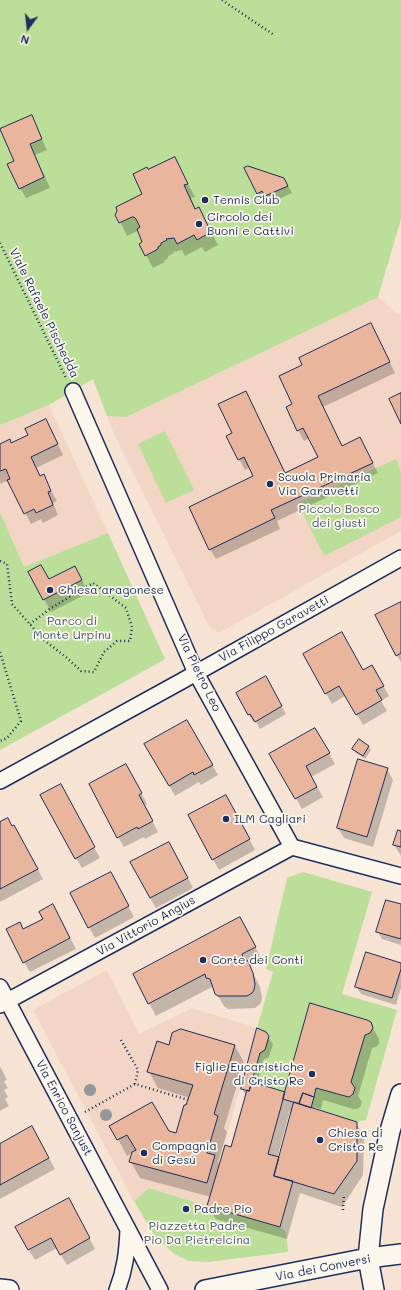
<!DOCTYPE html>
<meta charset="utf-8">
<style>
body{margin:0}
#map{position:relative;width:401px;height:1290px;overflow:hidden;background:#f6e3d4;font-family:Mali,sans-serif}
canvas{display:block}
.north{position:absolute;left:8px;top:8px;width:40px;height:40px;-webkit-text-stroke:3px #fbf7ec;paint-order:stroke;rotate:195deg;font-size:11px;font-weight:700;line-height:16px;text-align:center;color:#1b2f5e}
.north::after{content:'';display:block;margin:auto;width:14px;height:18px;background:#1b2f5e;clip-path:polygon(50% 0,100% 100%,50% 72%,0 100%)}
</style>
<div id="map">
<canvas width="401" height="1290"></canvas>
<div class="north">N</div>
</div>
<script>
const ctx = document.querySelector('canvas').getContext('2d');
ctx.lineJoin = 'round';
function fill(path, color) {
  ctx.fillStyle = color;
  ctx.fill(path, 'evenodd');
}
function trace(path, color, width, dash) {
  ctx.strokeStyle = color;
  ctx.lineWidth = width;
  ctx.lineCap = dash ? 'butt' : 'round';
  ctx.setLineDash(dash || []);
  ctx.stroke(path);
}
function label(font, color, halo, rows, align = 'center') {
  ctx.font = font + ' Mali,sans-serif';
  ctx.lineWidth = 3.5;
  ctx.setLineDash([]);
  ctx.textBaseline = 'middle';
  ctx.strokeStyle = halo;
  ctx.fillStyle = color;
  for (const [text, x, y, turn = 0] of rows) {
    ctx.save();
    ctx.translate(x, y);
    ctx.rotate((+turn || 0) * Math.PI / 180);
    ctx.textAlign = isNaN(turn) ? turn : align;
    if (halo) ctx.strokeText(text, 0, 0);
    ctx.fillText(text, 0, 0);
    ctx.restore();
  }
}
const built = new Path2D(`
 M378,297L397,313L401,314V531L219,633L212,629L208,624L115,436L107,416H126Z
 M49,405L108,533L24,567L0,512V425Z
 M107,970L139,1034L192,1008L257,1028L207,1206L150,1188L134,1201L33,1010Z`);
const green = new Path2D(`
 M0,0H401V219L378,297L126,417L107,416L93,379L49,405L0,425Z
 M165,431L194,490L166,503L138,444Z
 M396,459L401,472V517L324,556L298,503Z
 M0,512L24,567L108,533L165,659L126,681L0,750Z
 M303,872L372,892L342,994L397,1010L366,1120L357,1122L311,1108L316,1088L347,1097C352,1097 355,1092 355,1088L351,1082L365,1035L369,1034L372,1031L371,1022L367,1020L310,1003L285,1092L252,1082L260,1053L265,1049L269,1036L266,1032L257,1028L273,972L266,969L287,878Z
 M149,1188L207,1206L280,1227L286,1232L288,1252L208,1262L189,1261L174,1254L154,1235L134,1201Z`);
const shadow = new Path2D(`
 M31,117L47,150L35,155L50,188L26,198L20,188L16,162Z
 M174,158L195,197L191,198L196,210L199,209L218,245L205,252L202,247L185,256L182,250L173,252L174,253L168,256V258L164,261L165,262L153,268L146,255L144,242L139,230L127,236L116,213L144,194L147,170Z
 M284,179L292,193L270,203L267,198L262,200L258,193Z
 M377,335L395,373L323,407L342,446L365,449L378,473L277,521L280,529L216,559L210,549L254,477L250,467L245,470L227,436L233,433L246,392L286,474L319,458L309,438L304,441L298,430L294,405Z
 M46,420L63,455L36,468L40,477L43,476L57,501L53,503L58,515L43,523L41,519L31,524L9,480L0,484V445L11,444L29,435Z
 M49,580H82L88,593L51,612L44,599Z
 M401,603V662L397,655Z
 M304,655L363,671L372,666L389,696L381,701L387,711L363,725L346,695L332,704Z
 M265,678L286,714L260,729L255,720L253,722L237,694Z
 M187,721L218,775L201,785L199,782L175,796L146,744Z
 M315,729L335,764L311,777L323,797L302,809L271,754Z
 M359,740L369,747L371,750L365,759L355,752L353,749Z
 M387,769L393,780L373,847L344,838L338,828Z
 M132,775L147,804L144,805L158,832L145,839L144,837L124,847L118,837Z
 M66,796L100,858L82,868L76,858Z
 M232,806L255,850L219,870L213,859Z
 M0,823L12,827L20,837L43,879L0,902Z
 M401,832V856L394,845Z
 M175,853L193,888L156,908L150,898Z
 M116,884L134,917L95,938L71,894Z
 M401,906V945L382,939L378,932Z
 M59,916L76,949L30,972L24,962L23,930Z
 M247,931L262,960L250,967L260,987L262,997L261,1003L255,1008L228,1009L224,1006L212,987L156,1016L149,1003Z
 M401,965V988L396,1005L361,994L356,986Z
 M369,1021L379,1039V1044L376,1047L372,1048L358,1096L362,1102L360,1107L357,1109H353L323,1100L321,1109L314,1107L313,1109L356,1123L364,1136L363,1175L342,1207L300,1193L287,1239L216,1219L208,1206L211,1197L140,1178L131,1162L133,1152L127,1156L111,1126L168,1132L176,1134L190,1098L158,1088L149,1072L170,1046H235L244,1062L224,1128L227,1132L218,1162L220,1166L232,1148L246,1096L242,1088L265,1033L273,1044L269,1057L263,1060L257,1085L286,1093ZM290,1111L293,1112L280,1158H277Z
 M0,1066L7,1080L4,1081L8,1088L4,1090L8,1097L5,1099L9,1106L0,1111Z
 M32,1128L55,1169L0,1199V1145Z
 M74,1210L95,1249L67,1265L57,1248L35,1260L29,1250L56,1236Z`);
const building = new Path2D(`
 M32,115L42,139L30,144L44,177L19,189L7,164L14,161L0,129Z
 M175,157L188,184L184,185L195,209L199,207L211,232L197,240L194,235L177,244L174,238L166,239L167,240L161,243V245L158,247V249L145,256L139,244L142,242L137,229L140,227L136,219L134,217H132L119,223L115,215L117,211L116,207L142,194L133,174L147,167L148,169Z
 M248,166L284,178L288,186L265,196L262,191L257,194L244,168Z
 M371,323L390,362L318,396L342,446L360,437L373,463L271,510L275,518L209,550L189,507L253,476L244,457L238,460L226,436L232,433L218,404L246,391L285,473L318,457L303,428L297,431L286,407L292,404L279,376L302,365L299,358Z
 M401,393V424L389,399Z
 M46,419L58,444L31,457L40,476L44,474L51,491L48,492L53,505L36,513L34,509L24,514L7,480L10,479L6,469L0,471V444L10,439L11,443L28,435L25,429Z
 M41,565L49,579L75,566L82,580L43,600L28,572Z
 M401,602V653L396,656L375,615Z
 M342,632L363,670L372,665L384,686L376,690L382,700L356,715L339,686L325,694L303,654Z
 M266,676L282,706L255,722L250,714L248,715L236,693Z
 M187,720L213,765L194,775L193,772L169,786L144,744Z
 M315,728L330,753L306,766L317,787L295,799L269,754Z
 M359,739L369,746L363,756L352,749Z
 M358,759L388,768L367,837L337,828Z
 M126,764L142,793L139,795L153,821L138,829L137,827L117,838L89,784Z
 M61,784L95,847L75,859L40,795Z
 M226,795L250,839L212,860L188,815Z
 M8,818L12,826L14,825L38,869L0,889V822Z
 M398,830L401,831V847L393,845Z
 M169,842L188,878L150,898L130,862Z
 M111,872L129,906L88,928L70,893Z
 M386,900L401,904V939L376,932Z
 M53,904L70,938L23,963L6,929L20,922L23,929L43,919L39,912Z
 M240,917L256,947L242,954L243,958L248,961L253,973L255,984L254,990L252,993L247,996H218L215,994L210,979L206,978L205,974L148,1004L133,974Z
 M366,952L401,963V969L392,998L355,987Z
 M310,1003L367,1020L371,1022L373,1028L370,1033L365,1035L351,1082L355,1088L353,1094L349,1097L345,1096L316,1088L314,1097L303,1093L299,1104L283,1099Z
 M257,1028L266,1032L269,1036L265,1050L260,1053L249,1091L241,1089Z
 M181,1029L235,1045L214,1114L218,1116L207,1153L215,1155L207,1183L129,1162L132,1152L136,1150L127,1135L117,1140L109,1126L152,1102L169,1131L176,1133L184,1105H186L193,1085L147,1072L157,1041L169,1045L172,1033Z
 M252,1082L285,1092L268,1154L279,1157L274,1176L293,1181L280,1227L207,1206L225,1145L231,1147L247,1090L249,1091Z
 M303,1093L314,1097L311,1108L299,1104Z
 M294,1102L357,1122V1161L334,1194L274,1176Z
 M32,1126L49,1158L0,1185V1144Z
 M69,1198L90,1238L60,1255L51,1238L28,1250L15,1227Z`);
const path = new Path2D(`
 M222,0L274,35
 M0,243L66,378
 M0,561L7,564L12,604L44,640L67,658L81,671L94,672L104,652L117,641H130L132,627L126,608L93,583L51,608L30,624
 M0,652L21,721L7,738L0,741
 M121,1040L138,1070L135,1084
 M85,1112L135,1084L188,1100
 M343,1210L344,1195`);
const minor = new Path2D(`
 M73,391L196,673L292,847L401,876
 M0,781L180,682L401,558
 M0,987L160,1290
 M0,1005L292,847
 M117,1290C125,1270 127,1252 128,1230`);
const tertiary = new Path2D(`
 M0,1289L9,1290
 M205,1290L368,1258L401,1254
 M374,1290L368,1258L373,1209L390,1131L401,1094`);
const trees = [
 [90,1090],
 [106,1115]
];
const markers = [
 [205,200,4,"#1b2f5e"],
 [199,224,4,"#1b2f5e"],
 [270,484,4,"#1b2f5e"],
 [50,590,4,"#1b2f5e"],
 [226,819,4,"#1b2f5e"],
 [203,960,4,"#1b2f5e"],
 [312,1074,4,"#1b2f5e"],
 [320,1140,4,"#1b2f5e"],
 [144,1153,4,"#1b2f5e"],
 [186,1209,4,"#1b2f5e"]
];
const poiNames = [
 ["Tennis Club",213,200],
 ["Circolo dei",207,217],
 ["Buoni e Cattivi",207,231],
 ["Scuola Primaria",278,477],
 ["Via Garavetti",278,491],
 ["Chiesa aragonese",58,590],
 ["ILM Cagliari",234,819],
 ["Corte dei Conti",211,960],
 ["Figlie Eucaristiche",304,1067,"right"],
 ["di Cristo Re",304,1081,"right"],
 ["Chiesa di",328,1133],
 ["Cristo Re",328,1147],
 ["Compagnia",152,1146],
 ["di Gesù",152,1160],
 ["Padre Pio",194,1209]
];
const streetNames = [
 ["Viale Rafaele Pischedda",44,313,64],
 ["Via Filippo Garavetti",274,629,-29],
 ["Via Pietro Leo",199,673,64],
 ["Via Vittorio Angius",146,926,-29],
 ["Via Enrico Sanjust",64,1108,62],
 ["Via dei Conversi",323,1268,-11]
];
const parkNames = [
 ["Piccolo Bosco",339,509],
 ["dei giusti",339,523],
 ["Parco di",72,621],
 ["Monte Urpinu",72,635],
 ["Piazzetta Padre",197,1226],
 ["Pio Da Pietrelcina",197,1240]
];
fill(built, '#f2d5c4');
fill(green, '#bbde98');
fill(shadow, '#0003');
fill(building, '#eab59d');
trace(building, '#1b2f5e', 1);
trace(minor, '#1b2f5e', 18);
trace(tertiary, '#1b2f5e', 22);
trace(path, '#1b2f5e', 2.5, [1, 3]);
trace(minor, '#fbf7ec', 15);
trace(tertiary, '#fbf7ec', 19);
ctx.fillStyle = '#94989b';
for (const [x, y] of trees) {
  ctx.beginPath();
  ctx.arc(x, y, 6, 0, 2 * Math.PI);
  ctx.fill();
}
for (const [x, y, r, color] of markers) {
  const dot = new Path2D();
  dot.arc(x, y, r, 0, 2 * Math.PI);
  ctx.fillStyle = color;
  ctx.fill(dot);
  trace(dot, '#fbf7ec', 1.5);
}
label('12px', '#1b2f5e', '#fbf7ec', poiNames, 'left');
label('12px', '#1b2f5e', '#fbf7ec', streetNames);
label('12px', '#435b6c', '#fbf7ec', parkNames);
</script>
